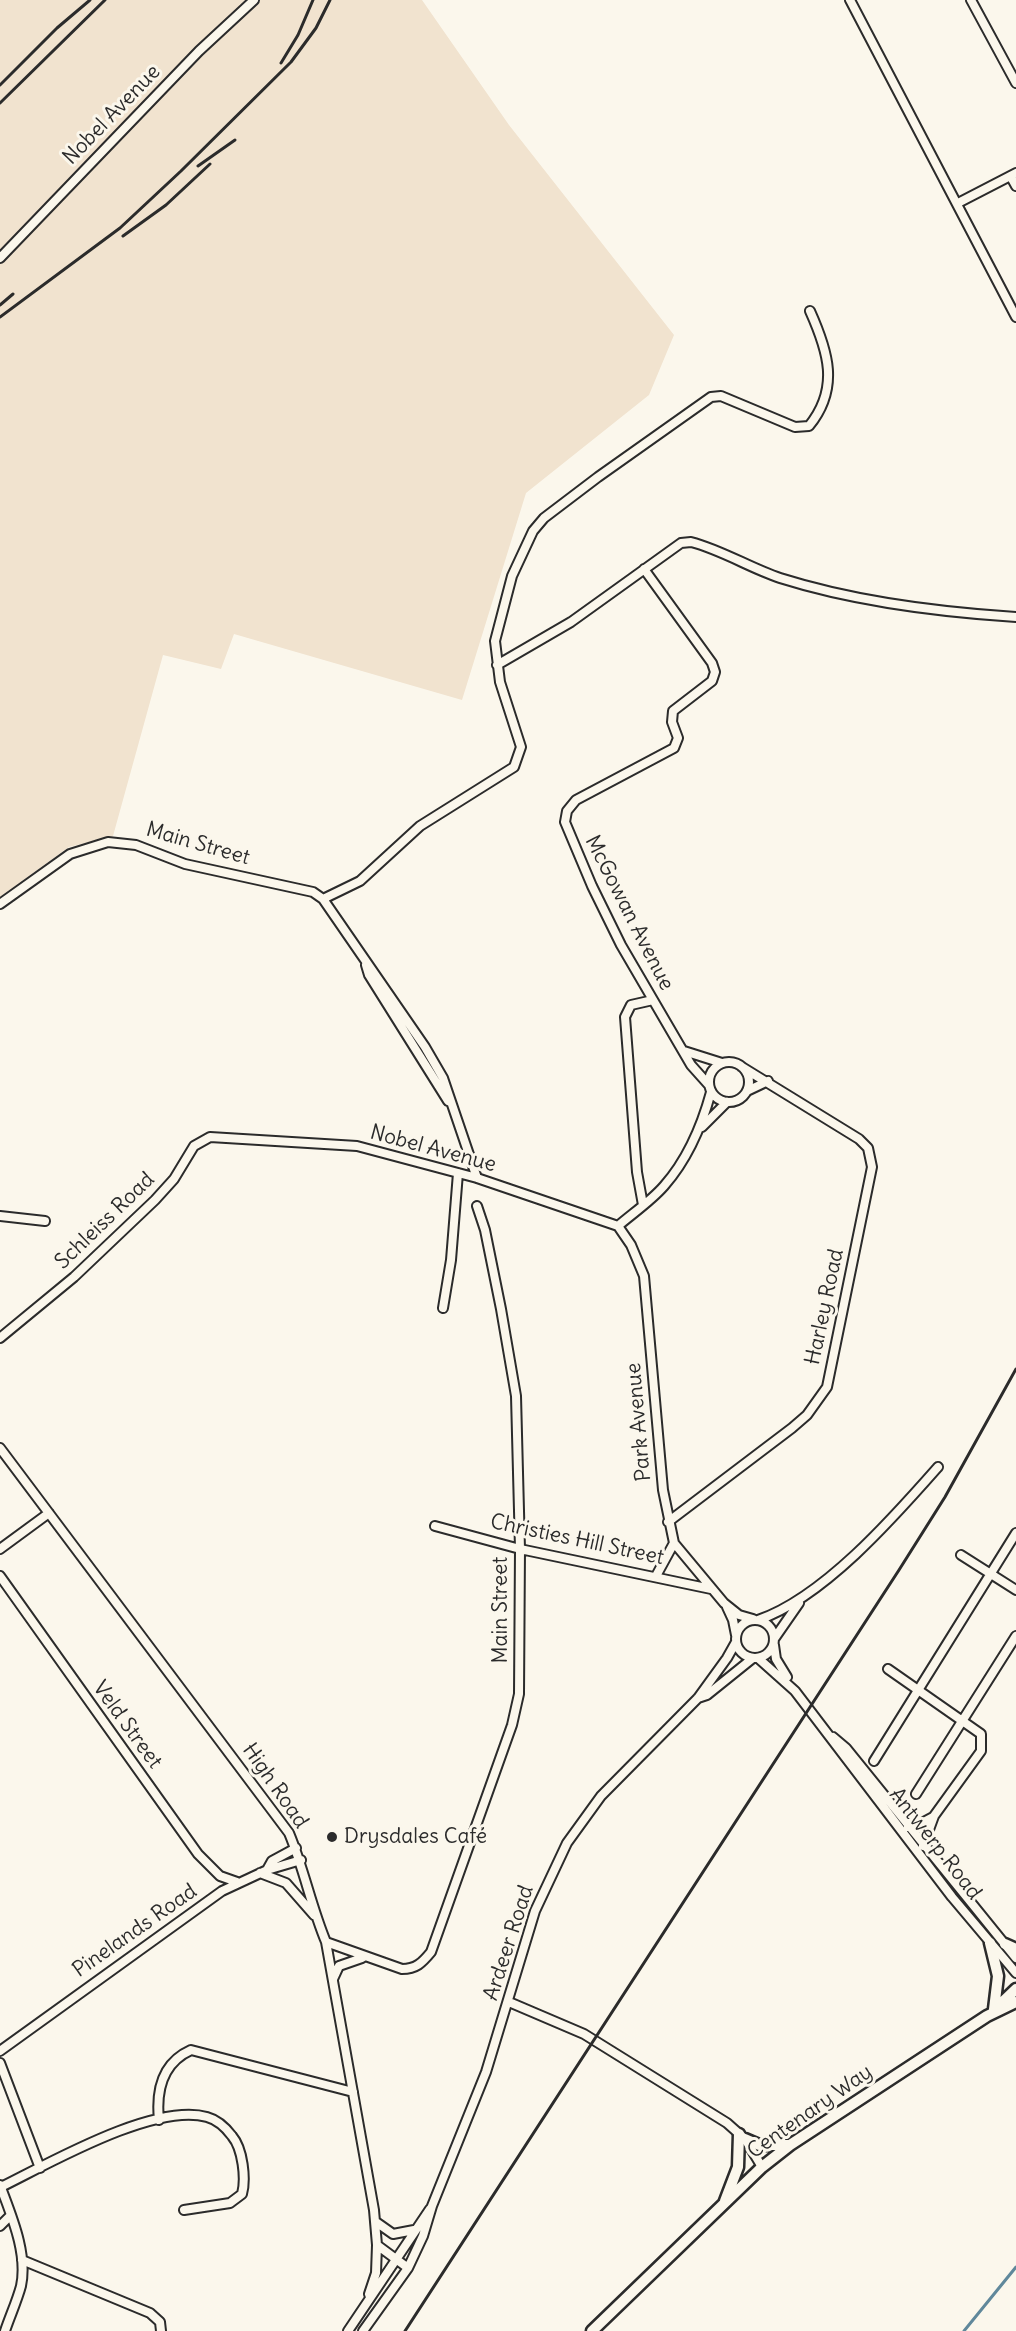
<!DOCTYPE html>
<meta charset="utf-8">
<style>
body{margin:0}
canvas{display:block;background:#fbf7ec}
</style>
<canvas width="1016" height="2331"></canvas>
<script>
const ctx = document.querySelector('canvas').getContext('2d');
ctx.lineJoin = 'round';
function fill(path, color) {
  ctx.fillStyle = color;
  ctx.fill(path, 'evenodd');
}
function trace(path, color, width, dash) {
  ctx.strokeStyle = color;
  ctx.lineWidth = width;
  ctx.lineCap = dash ? 'butt' : 'round';
  ctx.setLineDash(dash || []);
  ctx.stroke(path);
}
function label(font, color, halo, rows, align = 'center') {
  ctx.font = font + ' Delius,sans-serif';
  ctx.lineWidth = 6;
  ctx.setLineDash([]);
  ctx.textBaseline = 'middle';
  ctx.strokeStyle = halo;
  ctx.fillStyle = color;
  for (const [text, x, y, turn = 0] of rows) {
    ctx.save();
    ctx.translate(x, y);
    ctx.rotate((+turn || 0) * Math.PI / 180);
    ctx.textAlign = isNaN(turn) ? turn : align;
    if (halo) ctx.strokeText(text, 0, 0);
    ctx.fillText(text, 0, 0);
    ctx.restore();
  }
}
const built = new Path2D(`
 M0,0H422L509,125L674,335L649,395L526,493L462,700L234,634L221,669L163,655L113,836L69,847L0,897Z`);
const stream = new Path2D(`
 M964,2331L1016,2267`);
const street = new Path2D(`
 M850,0L1016,317
 M971,0L1016,83
 M1011,177L1016,186
 M958,203L1016,173
 M0,258L199,51L254,0
 M644,569L712,663L715,672L712,681L673,711L672,722L678,738L674,748L576,800L567,811L565,822L592,886L621,945L691,1065L708,1084
 M497,665L571,622L681,543L691,542C722,550 750,568 780,578C856,602 937,612 1016,617
 M323,899L360,881L420,826L514,767L521,747L500,682L495,641L512,576L533,531L544,518L598,477L711,397L721,396L795,427L809,426C840,388 828,351 810,311
 M0,904L70,854L108,842L136,845L185,864L313,892L323,899L425,1047L443,1078L477,1178
 M366,965L369,975L448,1101
 M684,1051L722,1063
 M709 1082a20 20 0 1 1 40 0a20 20 0 1 1-40 0Z
 M747,1091L768,1081
 M702,1127L727,1102
 M643,1205L637,1172L625,1017L631,1005L653,1000
 M0,1216L45,1221
 M618,1226L631,1245L644,1276L663,1490L674,1543L724,1603L739,1615L753,1619
 M618,1226C633,1213 651,1201 664,1186C687,1160 702,1125 711,1092
 M443,1308L451,1260L458,1173
 M0,1338L74,1277L155,1200L174,1179L194,1146L210,1137L357,1146L477,1178L618,1226
 M0,1448L289,1833C304,1869 311,1906 326,1942L374,2210L377,2245L408,2268
 M668,1522L792,1428L807,1415L827,1387L872,1167L868,1148L859,1139L742,1067
 M435,1526L520,1549L711,1589
 M0,1549L49,1513
 M961,1555L1016,1590
 M0,1576L198,1854L220,1876L237,1882
 M656,1576L674,1543
 M727,1607L733,1620L736,1635
 M736 1639a19 19 0 1 1 38 0a19 19 0 1 1-38 0Z
 M758,1620C823,1598 894,1517 938,1467
 M774,1639L799,1603
 M774,1645L776,1659L787,1677
 M758,1658L795,1691L952,1897L1016,1973
 M888,1669L981,1734V1751L934,1816L923,1846
 M698,1698L707,1695L753,1658
 M833,1737L846,1748L1016,1958
 M874,1761L1016,1533
 M916,1794L1016,1636
 M908,1827L918,1825L933,1817
 M267,1870L272,1861L296,1848
 M260,1873L286,1883L314,1915
 M326,1942L402,1969C416,1969 422,1963 431,1952L512,1725L519,1694L520,1549L516,1396L501,1309L485,1230L477,1206
 M333,1979L339,1966L362,1958
 M509,2002L584,2034L727,2123L745,2139L762,2167
 M0,2051L222,1891L267,1870L301,1860
 M0,2063L40,2168
 M159,2120C156,2091 162,2063 191,2050L353,2092
 M0,2185C11,2215 28,2253 21,2286C17,2301 10,2316 5,2331
 M1,2187C48,2164 155,2102 207,2117C218,2120 226,2128 232,2136C243,2149 246,2179 242,2194L230,2203L184,2210
 M376,2222L393,2234L414,2230
 M0,2226L11,2215
 M22,2260L150,2313L160,2322L161,2331
 M369,2294L376,2273L377,2245
 M348,2331L430,2209
 M363,2331L408,2268L423,2236L432,2206L486,2072L535,1911L567,1843L601,1796L698,1698L727,1658L736,1642`);
const secondary = new Path2D(`
 M990,1943L998,1976L994,2009
 M1005,1944L1016,1949
 M994,2010L1016,1989
 M745,2139L759,2145H790
 M725,2201L738,2167L739,2134
 M592,2331L762,2167L790,2145L987,2016L1016,2002`);
const rail = new Path2D(`
 M281,63L298,35L313,0
 M0,85L57,28L90,0
 M0,103L105,0
 M198,166L235,140
 M123,236L166,205L210,164
 M0,305L13,294
 M0,317L120,228L181,171L291,62L316,28L330,0
 M405,2331L899,1570L945,1497L1016,1369`);
const markers = [
 [332,1837,6,"#2b2b2b"]
];
const streetNames = [
 ["Nobel Avenue",112,115,-46],
 ["Main Street",198,844,16],
 ["McGowan Avenue",629,913,63],
 ["Nobel Avenue",433,1149,15],
 ["Schleiss Road",105,1221,-44],
 ["Harley Road",825,1307,-78],
 ["Park Avenue",639,1422,-95],
 ["Christies Hill Street",577,1540,12],
 ["Main Street",501,1610,-90],
 ["Veld Street",127,1725,54],
 ["High Road",275,1786,55],
 ["Antwerp Road",935,1844,52],
 ["Pinelands Road",135,1931,-35],
 ["Ardeer Road",509,1943,-72],
 ["Centenary Way",810,2112,-35]
];
const poiNames = [
 ["Drysdales Café",344,1837]
];
fill(built, '#f1e3cf');
trace(stream, '#60889b', 3);
trace(street, '#2b2b2b', 12);
trace(secondary, '#2b2b2b', 15);
trace(street, '#fbf7ec', 8);
trace(secondary, '#fbf7ec', 10);
trace(rail, '#2b2b2b', 3);
for (const [x, y, r, color] of markers) {
  const dot = new Path2D();
  dot.arc(x, y, r, 0, 2 * Math.PI);
  ctx.fillStyle = color;
  ctx.fill(dot);
  trace(dot, '#fbf7ec', 2);
}
label('21px', '#2b2b2b', '#fbf7ec', streetNames);
label('21px', '#2b2b2b', '#fbf7ec', poiNames, 'left');
</script>
